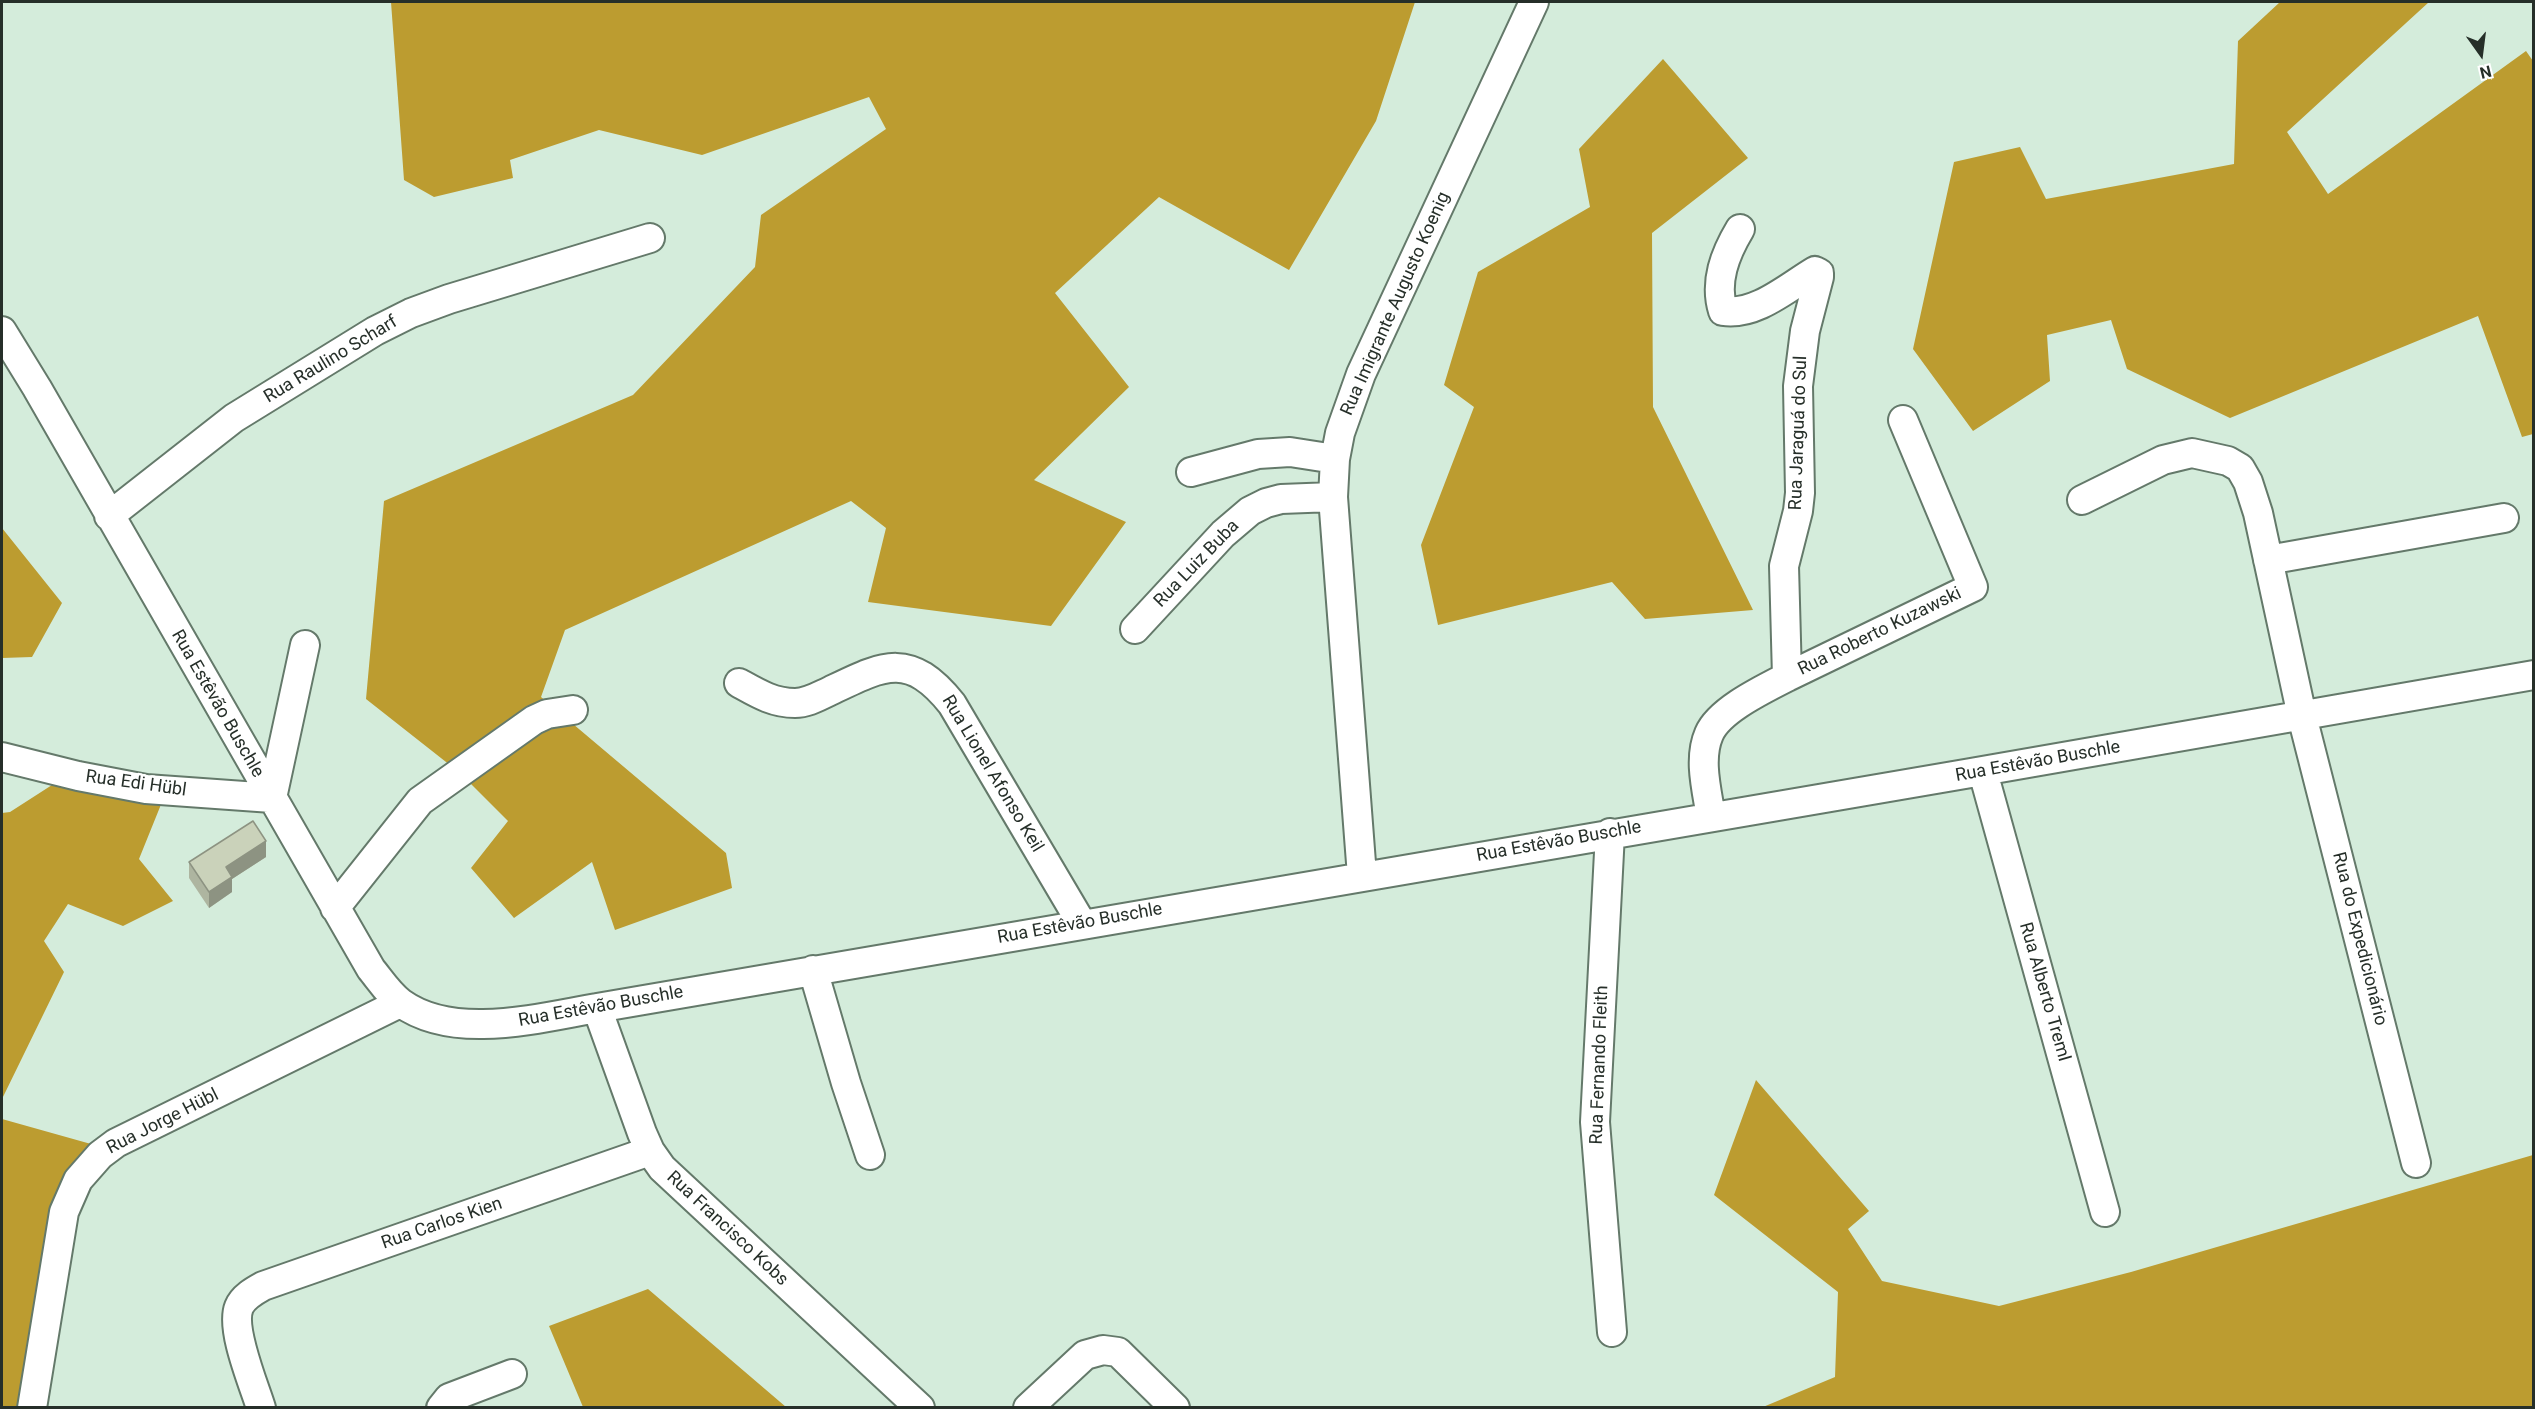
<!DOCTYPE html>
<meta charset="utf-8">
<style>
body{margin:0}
#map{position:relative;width:2535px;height:1409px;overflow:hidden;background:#d4ecdb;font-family:Roboto,sans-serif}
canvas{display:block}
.frame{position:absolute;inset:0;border:3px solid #262f29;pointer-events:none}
.north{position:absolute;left:2451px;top:24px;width:60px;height:60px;-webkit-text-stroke:4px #fff;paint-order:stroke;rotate:166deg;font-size:16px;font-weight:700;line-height:24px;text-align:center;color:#262f29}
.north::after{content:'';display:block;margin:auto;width:21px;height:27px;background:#262f29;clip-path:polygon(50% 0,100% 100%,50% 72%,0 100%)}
</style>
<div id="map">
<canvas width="2535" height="1409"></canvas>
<div class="frame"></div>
<div class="north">N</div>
</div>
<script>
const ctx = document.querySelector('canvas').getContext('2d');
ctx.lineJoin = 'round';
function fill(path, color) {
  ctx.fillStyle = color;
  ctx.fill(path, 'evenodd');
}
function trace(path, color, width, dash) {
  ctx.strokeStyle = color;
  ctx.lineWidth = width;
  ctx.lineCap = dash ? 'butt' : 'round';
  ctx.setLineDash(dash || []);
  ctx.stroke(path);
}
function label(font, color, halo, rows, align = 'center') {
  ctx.font = font + ' Roboto,sans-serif';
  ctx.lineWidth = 5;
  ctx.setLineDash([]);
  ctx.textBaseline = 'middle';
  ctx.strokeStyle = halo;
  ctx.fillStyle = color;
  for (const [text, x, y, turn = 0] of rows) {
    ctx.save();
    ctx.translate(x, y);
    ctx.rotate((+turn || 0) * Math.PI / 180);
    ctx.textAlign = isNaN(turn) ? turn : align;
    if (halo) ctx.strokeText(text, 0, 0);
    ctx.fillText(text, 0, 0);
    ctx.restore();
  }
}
const forest = new Path2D(`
 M391,2H1415L1376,121L1289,270L1159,197L1055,293L1129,387L1034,480L1126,522L1051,626L868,602L886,528L851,501L565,630L541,697L726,853L732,888L615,930L592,862L514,918L471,868L508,821L460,773L366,699L384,501L633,395L755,267L761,215L886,129L869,97L702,155L599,130L510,160L513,178L434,197L404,180Z
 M2280,2H2429L2287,132L2328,194L2526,51L2533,61V434L2522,437L2478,316L2230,418L2127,369L2111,320L2047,335L2050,381L1973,431L1913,349L1954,162L2020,147L2046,199L2234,164L2238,41Z
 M1663,59L1748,158L1652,233L1653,407L1753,610L1645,619L1612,582L1438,625L1421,545L1474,407L1444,385L1478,272L1590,207L1579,149Z
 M2,528L62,603L32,657L2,658Z
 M52,785L162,802L139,859L173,901L123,926L68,904L44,941L64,972L2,1099V813L10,812Z
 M1756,1080L1869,1211L1848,1229L1882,1281L1999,1306L2131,1272L2533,1155V1407H1763L1835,1377L1838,1292L1714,1195Z
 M2,1119L91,1144L66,1172L50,1208L18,1407H2Z
 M648,1289L786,1407H583L549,1326Z`);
const minor = new Path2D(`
 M2,331L37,388L371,969C380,980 389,994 401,1003C454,1041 538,1018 597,1008C1242,894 1889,790 2534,675
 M1191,472L1258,454L1290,452L1335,459
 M2082,500L2163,460L2192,453L2228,461L2240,468L2248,482L2258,513L2302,716L2416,1163
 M109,516L234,418L375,331L411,313L449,299L650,238
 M2268,560L2504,518
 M1135,629L1223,534L1250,511L1266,503L1281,499L1333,497
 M1787,677L1973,587L1903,420
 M739,683C757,693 773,703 795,703C808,703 819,696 830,691C882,666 909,650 952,704L1082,924
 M2,757L78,776L146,789L272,798L305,645
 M1983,772L2105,1212
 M1711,817C1707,791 1698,759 1709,734C1719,710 1764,689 1787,677L1784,566L1798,511L1800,493L1798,386L1805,331L1819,277V273L1815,271C1788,287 1756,316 1723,311C1714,282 1725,254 1740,229
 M1610,833L1595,1122L1612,1332
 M1362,876L1333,497L1335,459L1340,433L1361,374L1534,2
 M335,908L420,801L534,720L547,714L573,710
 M813,970L846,1083L870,1155
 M597,1008L642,1133L650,1151L662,1168L920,1408
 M32,1408L64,1212L78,1180L100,1155L116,1143L400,1003
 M261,1408C254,1385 230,1329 239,1307C243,1297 254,1291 263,1286L650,1151
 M441,1408L449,1398L512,1374
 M1028,1408L1085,1355L1103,1350L1118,1352L1175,1408`);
const wall = new Path2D(`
 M266,857L232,879V892L209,908L189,878V862Z`);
const shadedWall = new Path2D(`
 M266,841V857L232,879V892L209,908V892L226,867Z`);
const building = new Path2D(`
 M253,821L266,841L226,867L232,877L209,892L189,862Z`);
const streetNames = [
 ["Rua Imigrante Augusto Koenig",1396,304,-66],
 ["Rua Raulino Scharf",331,360,-31],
 ["Rua Jaraguá do Sul",1799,433,-88],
 ["Rua Luiz Buba",1197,564,-46],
 ["Rua Roberto Kuzawski",1880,632,-26],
 ["Rua Estêvão Buschle",217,704,60],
 ["Rua Estêvão Buschle",2038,762,-10],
 ["Rua Lionel Afonso Keil",992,774,59],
 ["Rua Edi Hübl",136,784,8],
 ["Rua Estêvão Buschle",1559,842,-10],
 ["Rua Estêvão Buschle",1080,924,-10],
 ["Rua do Expedicionário",2359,939,76],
 ["Rua Alberto Treml",2044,992,74],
 ["Rua Estêvão Buschle",601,1007,-10],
 ["Rua Fernando Fleith",1600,1065,-88],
 ["Rua Jorge Hübl",163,1122,-27],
 ["Rua Carlos Kien",442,1224,-19],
 ["Rua Francisco Kobs",727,1229,43]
];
fill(forest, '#bc9c30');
trace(minor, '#64796a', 32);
trace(minor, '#fff', 28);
fill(wall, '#aeb5a0');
fill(shadedWall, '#8d9382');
fill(building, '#cad2ba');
trace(building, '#8d9382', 1.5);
label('18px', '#262f29', '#fff', streetNames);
</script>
